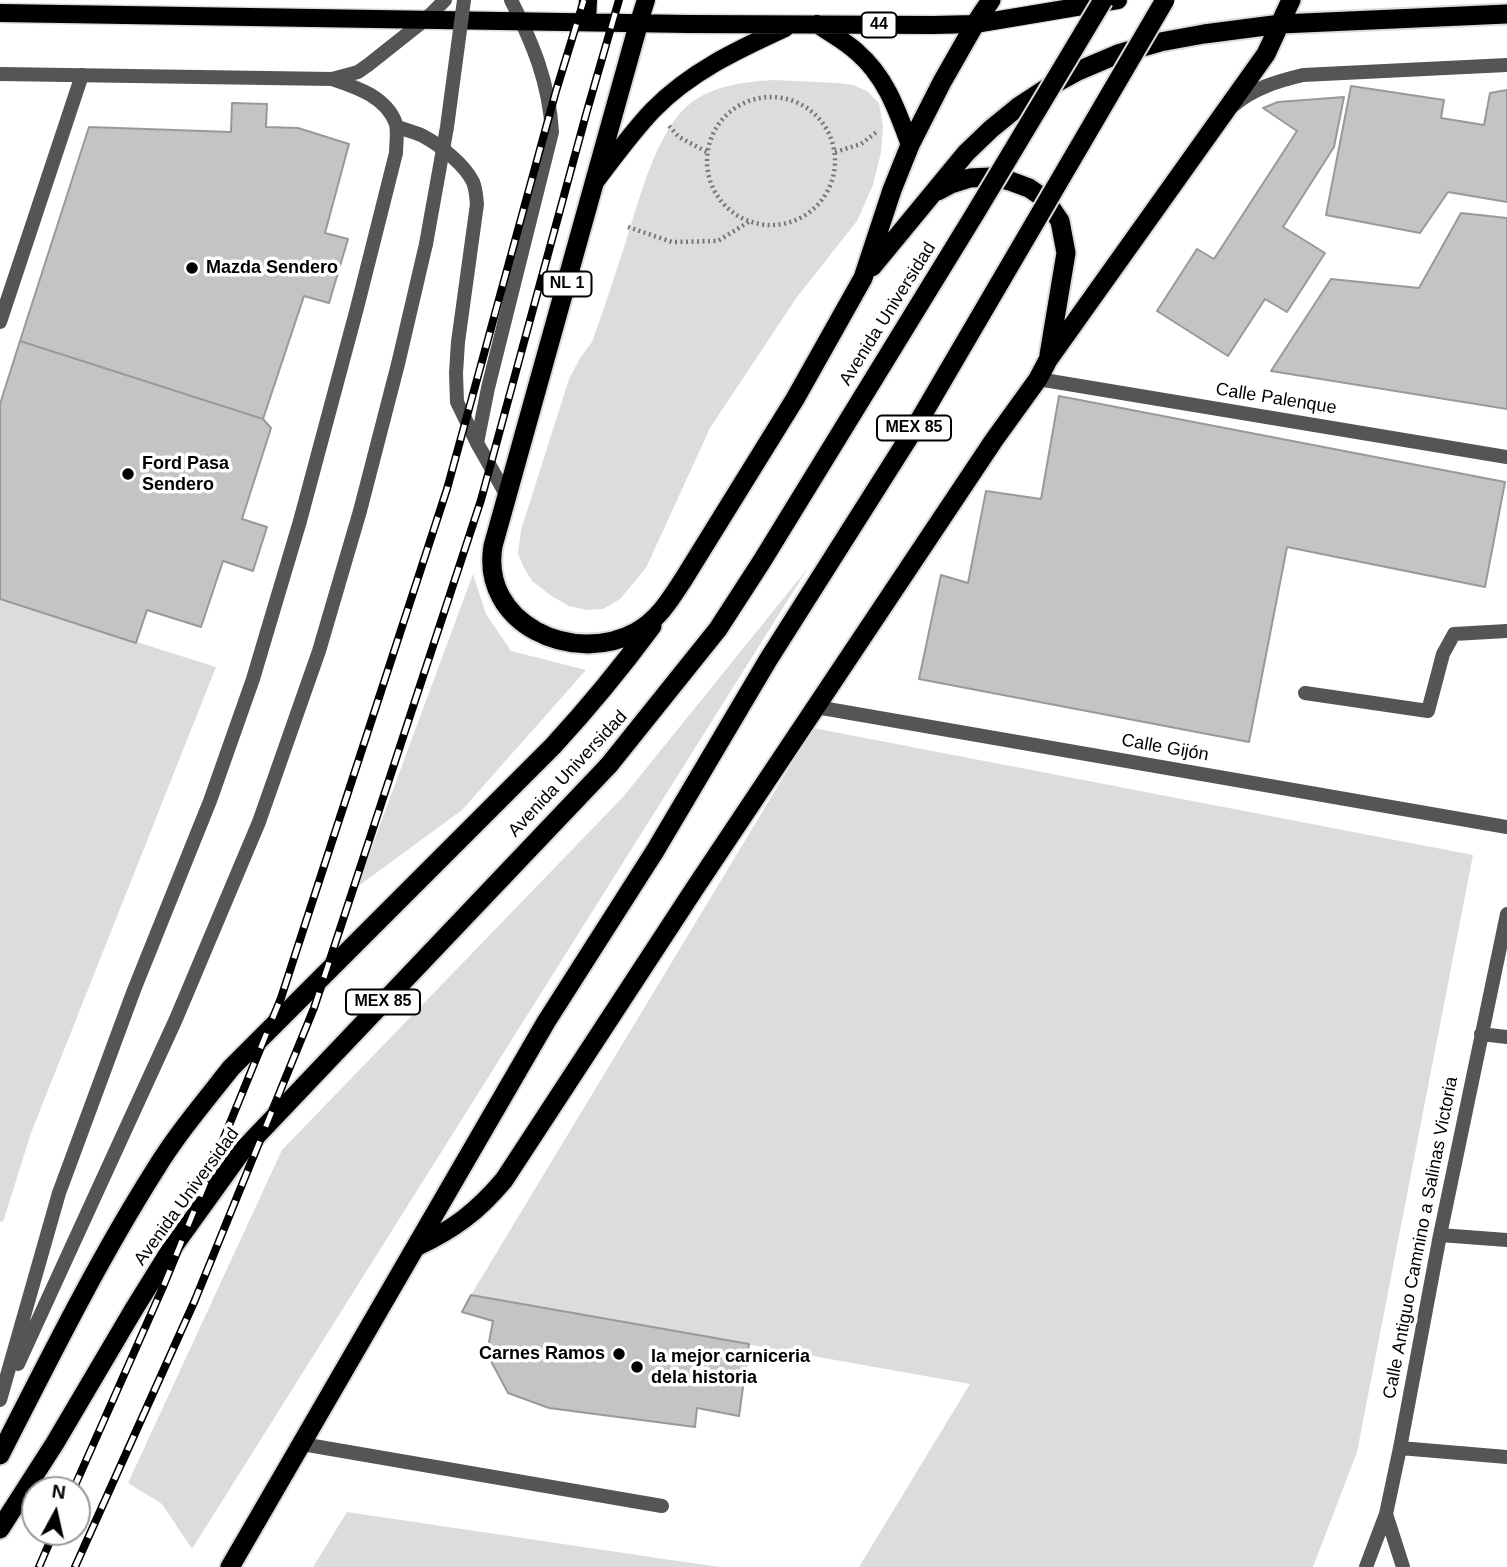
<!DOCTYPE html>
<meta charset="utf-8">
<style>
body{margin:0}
#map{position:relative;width:1507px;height:1567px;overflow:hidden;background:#fff;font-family:Helvetica,sans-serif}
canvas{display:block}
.north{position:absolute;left:21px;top:1476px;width:70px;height:70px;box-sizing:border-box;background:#fff;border:2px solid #999;border-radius:50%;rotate:8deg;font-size:19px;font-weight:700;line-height:28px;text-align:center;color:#000}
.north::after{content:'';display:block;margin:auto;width:24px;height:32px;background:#000;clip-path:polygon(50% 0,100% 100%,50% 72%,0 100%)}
</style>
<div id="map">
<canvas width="1507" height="1567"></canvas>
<div class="north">N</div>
</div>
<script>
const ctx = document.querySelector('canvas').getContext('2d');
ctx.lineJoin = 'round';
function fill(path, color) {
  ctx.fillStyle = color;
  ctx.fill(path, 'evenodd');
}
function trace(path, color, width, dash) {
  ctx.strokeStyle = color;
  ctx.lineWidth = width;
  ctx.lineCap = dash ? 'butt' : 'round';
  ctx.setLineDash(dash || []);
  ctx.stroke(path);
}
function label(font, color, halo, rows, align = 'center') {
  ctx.font = font + ' Helvetica,sans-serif';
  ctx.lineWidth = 7;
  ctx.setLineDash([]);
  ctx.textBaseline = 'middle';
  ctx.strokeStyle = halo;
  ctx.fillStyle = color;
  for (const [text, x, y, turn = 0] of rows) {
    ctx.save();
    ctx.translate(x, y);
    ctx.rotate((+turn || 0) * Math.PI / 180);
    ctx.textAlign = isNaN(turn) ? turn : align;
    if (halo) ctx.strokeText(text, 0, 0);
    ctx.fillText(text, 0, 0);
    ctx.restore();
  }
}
const green = new Path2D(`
 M773,80L838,83L853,85L867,91L879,103L883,127L881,152L873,185L857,221L797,297L710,428L646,568L620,599L603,609L587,610L569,606L550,595L532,581L524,568L518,554L521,530L569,379L580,358L592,342C604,309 615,275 626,241C639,200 657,128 692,102C716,85 744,82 773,80Z
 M808,568L192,1549L162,1504L128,1483L282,1150L623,797Z
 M473,574L486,614L511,651L586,670L462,810L357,887Z
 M0,599L216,667L31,1133L3,1222L0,1221Z
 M813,728L1473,855L1357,1452L1313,1567H859L970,1384L471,1295Z
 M347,1512L671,1560L720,1567H313Z`);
const building = new Path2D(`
 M1351,86L1444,100L1441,118L1484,125L1490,93L1507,90V202L1448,192L1420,233L1326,215Z
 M1344,97L1334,147L1283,227L1325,253L1287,312L1265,299L1228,356L1157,311L1197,249L1214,259L1297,131L1263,108L1278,102Z
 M232,103L267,104L266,127L298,128L349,144L325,233L348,239L329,303L304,296L263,419L20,341L89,127L231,132Z
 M1461,213L1507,218V409L1271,371L1331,279L1419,288Z
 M20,341L263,419L271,428L242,519L267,527L253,571L223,561L201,627L147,610L136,643L0,599V404Z
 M1059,396L1505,482L1485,587L1287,547L1249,742L919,679L941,575L968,583L986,491L1041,499Z
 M471,1295L749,1344L739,1416L697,1408L695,1427L549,1408L508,1393L492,1363L489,1342L493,1321L462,1312Z`);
const path = new Path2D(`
 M707 161a64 64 0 1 1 128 0a64 64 0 1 1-128 0Z
 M669,126L679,137L707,152
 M835,152L861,144L878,131
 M628,227L672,242L718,241L750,221`);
const service = new Path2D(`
 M0,322L82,75
 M1305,693L1428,711L1443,654L1454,634L1507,631
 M302,1444L662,1506`);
const minor = new Path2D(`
 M1234,105C1254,88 1278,81 1303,75L1507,65
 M1038,379L1507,457
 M816,707L1507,827
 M1481,1034L1507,1037
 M1440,1235L1507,1240
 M1400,1448L1507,1457
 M1386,1514L1403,1567
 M1366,1567L1386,1514L1400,1448L1440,1235L1507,914`);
const tertiary = new Path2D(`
 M0,74L332,79L358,72L368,65L426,19L445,0
 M397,127C406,130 415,132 423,136C440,145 465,165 473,182C476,189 476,196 477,204L458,342L456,373L457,402L477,443L507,496
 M477,443L488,388L552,132C549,82 533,44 511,0
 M18,1364L176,1019L259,822L319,651L360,511L398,364L426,244
 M0,1400L59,1193L134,990L210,801L253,679L300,521L357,308L396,153C396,144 398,133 396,124C387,97 356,87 332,79`);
const primary = new Path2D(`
 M0,13L688,24L933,25L975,24L1118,0
 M587,22L588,0
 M639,22L646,0
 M817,24C830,33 845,41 857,52C886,77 897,110 910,145
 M595,182C614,157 632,132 653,110C690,72 737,50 785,28`);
const trunk = new Path2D(`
 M639,22L493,546C480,624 573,666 636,632C658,620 670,600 683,580L795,399L863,278L892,190L910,145L942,82L975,24L991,0
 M938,191L951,184L970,178L990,177L1010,181L1029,188L1045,199L1060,221L1066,253L1049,355
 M872,267L966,153L991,129L1018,107L1047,88L1078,71L1118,54L1160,42L1204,34L1281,24L1507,14
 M416,1247C454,1229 477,1212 504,1180L695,888L994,440L1038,379L1048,360L1266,54L1291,0
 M0,1455C49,1359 97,1262 155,1170C177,1134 205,1101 231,1068L553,746C588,708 621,668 652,626
 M0,1529L55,1443L134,1309L170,1251L242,1151L609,765
 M230,1567L546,1022L655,851`);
const rail = new Path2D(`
 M73,1490L163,1287L281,998L447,489L556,91L584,0
 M39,1567L54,1532
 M75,1567L195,1300L314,1008L481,500L587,111L619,0`);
const tertiaryBridge = new Path2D(`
 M426,244L447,127L464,0`);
const trunkBridge = new Path2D(`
 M609,765L718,629L762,561L976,212L1103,0
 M655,851L768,660L913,431L1165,0`);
const markers = [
 [192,268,7,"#000"],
 [128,474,7,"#000"],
 [619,1354,7,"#000"],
 [637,1367,7,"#000"]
];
const shields = [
 [879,25,35],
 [567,284,49],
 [914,428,74],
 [383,1002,74]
];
const shieldNames = [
 ["44",879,25],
 ["NL 1",567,284],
 ["MEX 85",914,428],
 ["MEX 85",383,1002]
];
const poiNames = [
 ["Mazda Sendero",206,268],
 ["Ford Pasa",142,464],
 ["Sendero",142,485],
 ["Carnes Ramos",605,1354,"right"],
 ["la mejor carniceria",651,1357],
 ["dela historia",651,1378]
];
const streetNames = [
 ["Avenida Universidad",888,314,-58],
 ["Calle Palenque",1276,399,9],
 ["Calle Gijón",1165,748,10],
 ["Avenida Universidad",568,774,-47],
 ["Avenida Universidad",187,1197,-54],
 ["Calle Antiguo Camnino a Salinas Victoria",1421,1238,-79]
];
fill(green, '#dcdcdc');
fill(building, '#c4c4c4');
trace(building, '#999', 2);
trace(primary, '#dbdbdb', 21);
trace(trunk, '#dbdbdb', 23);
trace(path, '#777', 4.5, [2, 3.5]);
trace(service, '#555', 14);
trace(minor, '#555', 14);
trace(tertiary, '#555', 14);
trace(primary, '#000', 18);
trace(trunk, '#000', 19);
trace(rail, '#000', 8);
trace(rail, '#fff', 5, [16]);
trace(trunkBridge, '#dbdbdb', 23, []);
trace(tertiaryBridge, '#555', 14);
trace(trunkBridge, '#000', 19);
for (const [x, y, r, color] of markers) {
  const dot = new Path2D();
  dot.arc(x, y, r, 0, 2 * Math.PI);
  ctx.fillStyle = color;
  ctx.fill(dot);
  trace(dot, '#fff', 2.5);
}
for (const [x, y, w] of shields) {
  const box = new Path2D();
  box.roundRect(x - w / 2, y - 12.5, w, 25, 5);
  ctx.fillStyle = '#fff';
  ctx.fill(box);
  trace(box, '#000', 2);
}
label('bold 16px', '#000', null, shieldNames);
label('bold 18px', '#000', '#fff', poiNames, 'left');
label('18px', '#000', '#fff', streetNames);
</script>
